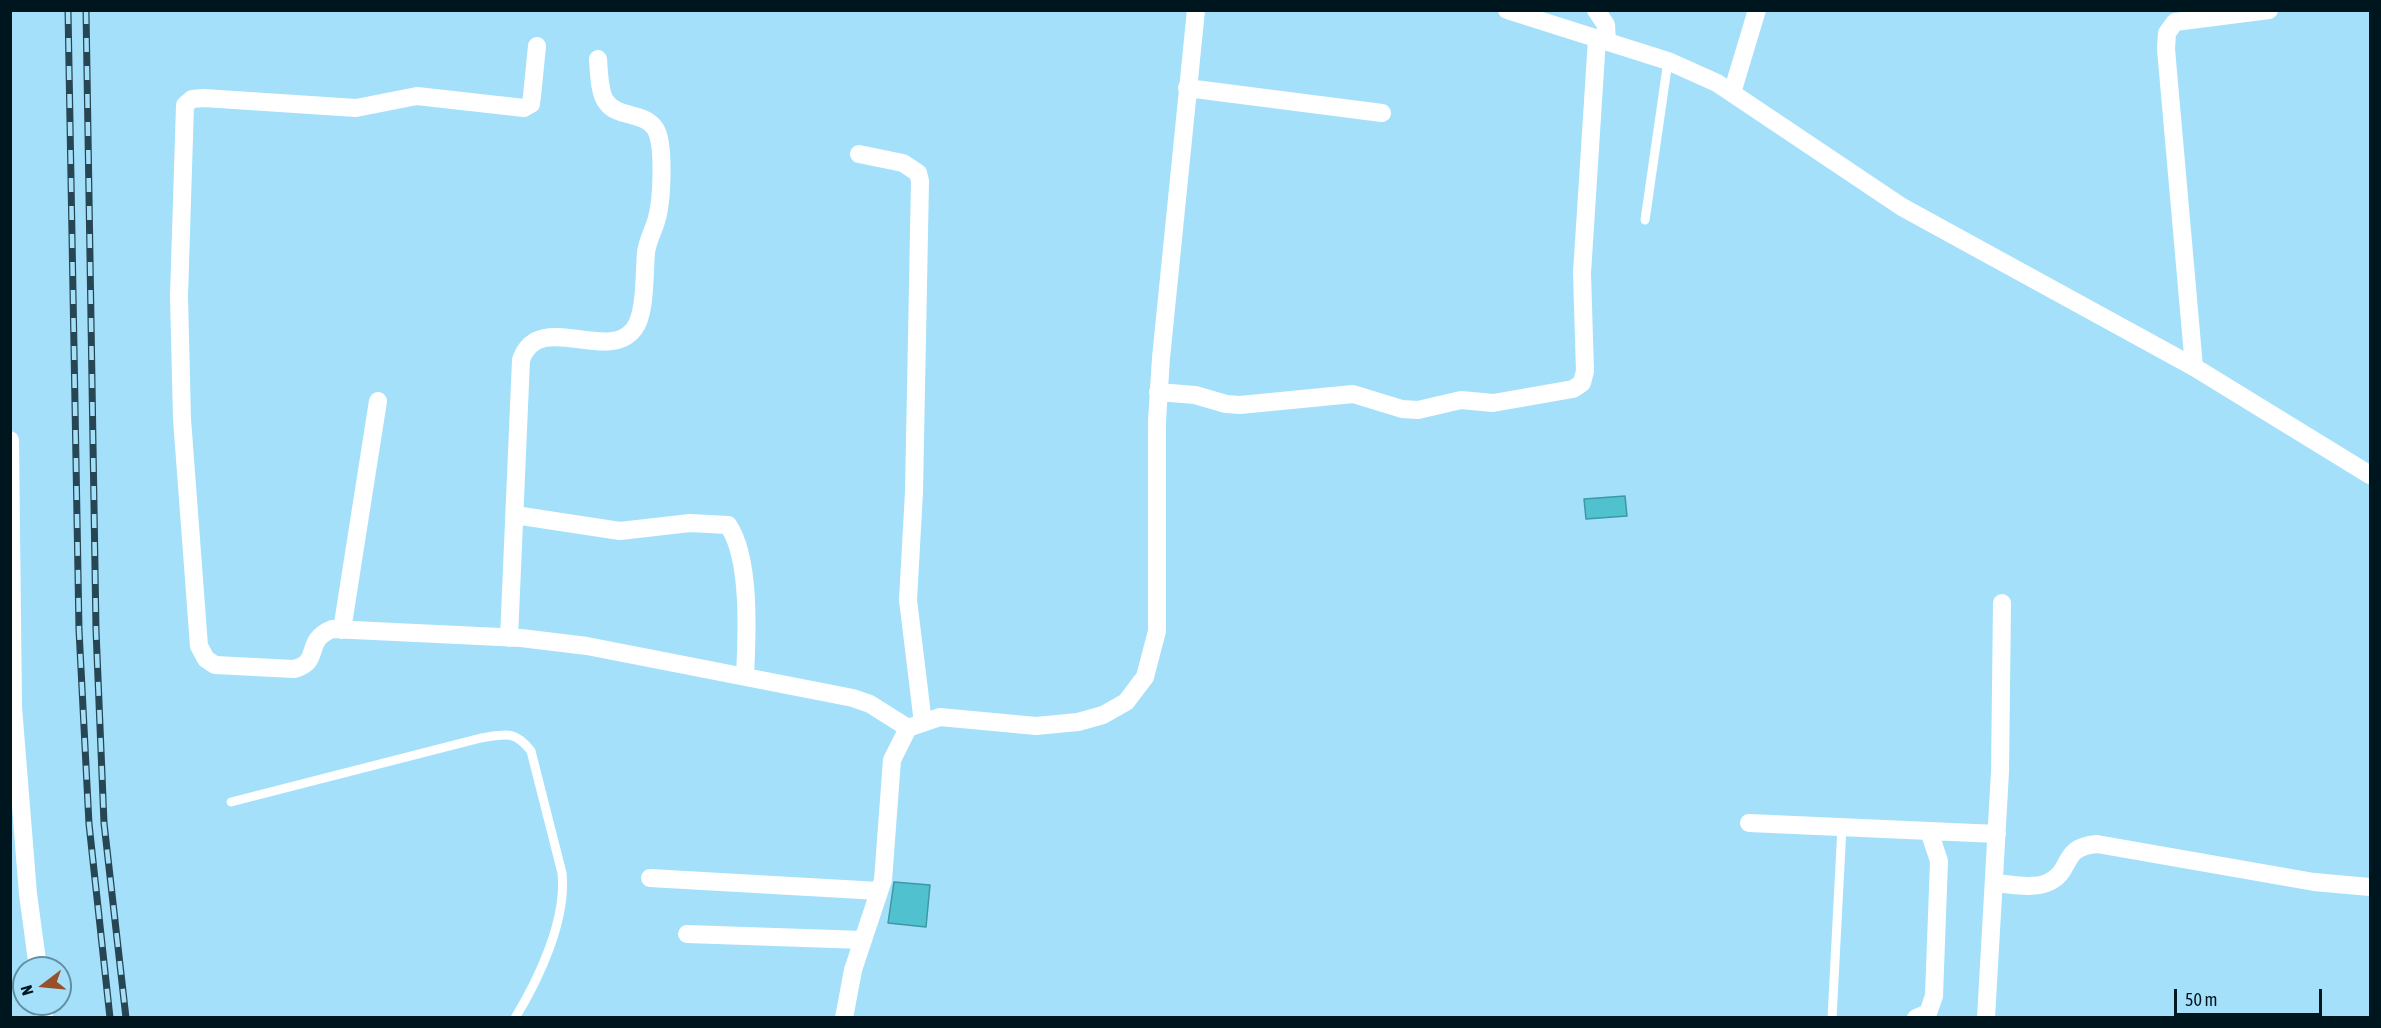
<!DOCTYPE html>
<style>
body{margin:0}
#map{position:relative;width:2381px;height:1028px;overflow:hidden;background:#a5e0fa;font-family:"Asap Condensed",sans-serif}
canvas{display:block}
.frame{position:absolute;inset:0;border:12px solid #00161f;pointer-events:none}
.north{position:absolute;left:12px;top:956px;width:60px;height:60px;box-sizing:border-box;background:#a5e0fa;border:2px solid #638fa2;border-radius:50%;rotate:254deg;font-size:16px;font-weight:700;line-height:24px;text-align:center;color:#00161f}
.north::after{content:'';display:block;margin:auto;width:21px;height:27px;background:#97502a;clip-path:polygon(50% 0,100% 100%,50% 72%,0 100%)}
.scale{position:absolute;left:2174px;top:989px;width:148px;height:27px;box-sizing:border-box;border:3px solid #00161f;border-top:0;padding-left:8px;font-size:18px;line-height:21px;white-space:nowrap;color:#00161f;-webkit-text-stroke:4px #a5e0fa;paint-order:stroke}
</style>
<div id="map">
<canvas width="2381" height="1028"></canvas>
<div class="frame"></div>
<div class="north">N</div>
<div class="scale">50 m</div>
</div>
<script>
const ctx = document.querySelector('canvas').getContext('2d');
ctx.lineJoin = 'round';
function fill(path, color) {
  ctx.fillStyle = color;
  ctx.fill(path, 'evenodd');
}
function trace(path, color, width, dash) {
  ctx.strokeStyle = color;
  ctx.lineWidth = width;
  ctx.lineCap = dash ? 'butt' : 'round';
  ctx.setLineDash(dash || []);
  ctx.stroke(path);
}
const building = new Path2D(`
 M1625,496L1627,516L1586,519L1584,499Z
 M894,882L930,885L926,927L888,923Z`);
const lane = new Path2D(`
 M1645,220L1668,61
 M231,802L481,738C506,734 515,730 531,751L562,873C567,919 539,979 515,1018
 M1832,1018L1842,827`);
const street = new Path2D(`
 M1507,10L1668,61L1717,83L1902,207L2194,367L2370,475
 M1596,10L1606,25L1607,42
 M537,46L532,96L531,104L524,108L417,96L356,108L204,98L192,99L185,105L179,296L182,419L199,646L206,659L215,665L294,669C323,661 302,642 332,629L521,638L587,646L853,698L870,704L908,728
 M1187,88L1382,113
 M1732,93L1757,10
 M859,154L903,163L918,173L920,181L914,492L908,600L923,723
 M2194,367L2166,49L2167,33L2175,22L2269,10
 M1158,392L1195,395L1226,404L1240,405L1353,394L1402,409L1418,410L1461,400L1493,403L1573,389L1582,383L1585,371L1582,273L1597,39
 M10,440L13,707L28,894L38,968
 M515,515L620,531L690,523L728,525C751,558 747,636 745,676
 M342,630L378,401
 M509,638L521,360C538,309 608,364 634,329C646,314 644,273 646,253C647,241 654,230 657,218C662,200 664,149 657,132C648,111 619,119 607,103C599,94 599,71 598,59
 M1749,823L1997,834
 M650,878L879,891
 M1994,883C2010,884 2032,889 2047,883C2074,872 2059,847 2097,844L2314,882L2370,887
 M687,934L863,940
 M43,1004L44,1018
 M844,1018L853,970L883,880L892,760L908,728L940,717L1036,726L1078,722L1103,715L1126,702L1145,677L1157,631V421L1161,358L1196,10
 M1916,1018L1928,1013L1934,996L1939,861L1929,831
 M1986,1018L2000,772L2002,603`);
const rail = new Path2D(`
 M68,10L79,630L89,824L110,1018
 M86,10L96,630L104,823L126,1018`);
fill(building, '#50c1cf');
trace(building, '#3c98a4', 1.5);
trace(lane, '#fff', 9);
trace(street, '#fff', 18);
trace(rail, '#274653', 7);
trace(rail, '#a5e0fa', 4.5, [14]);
</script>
